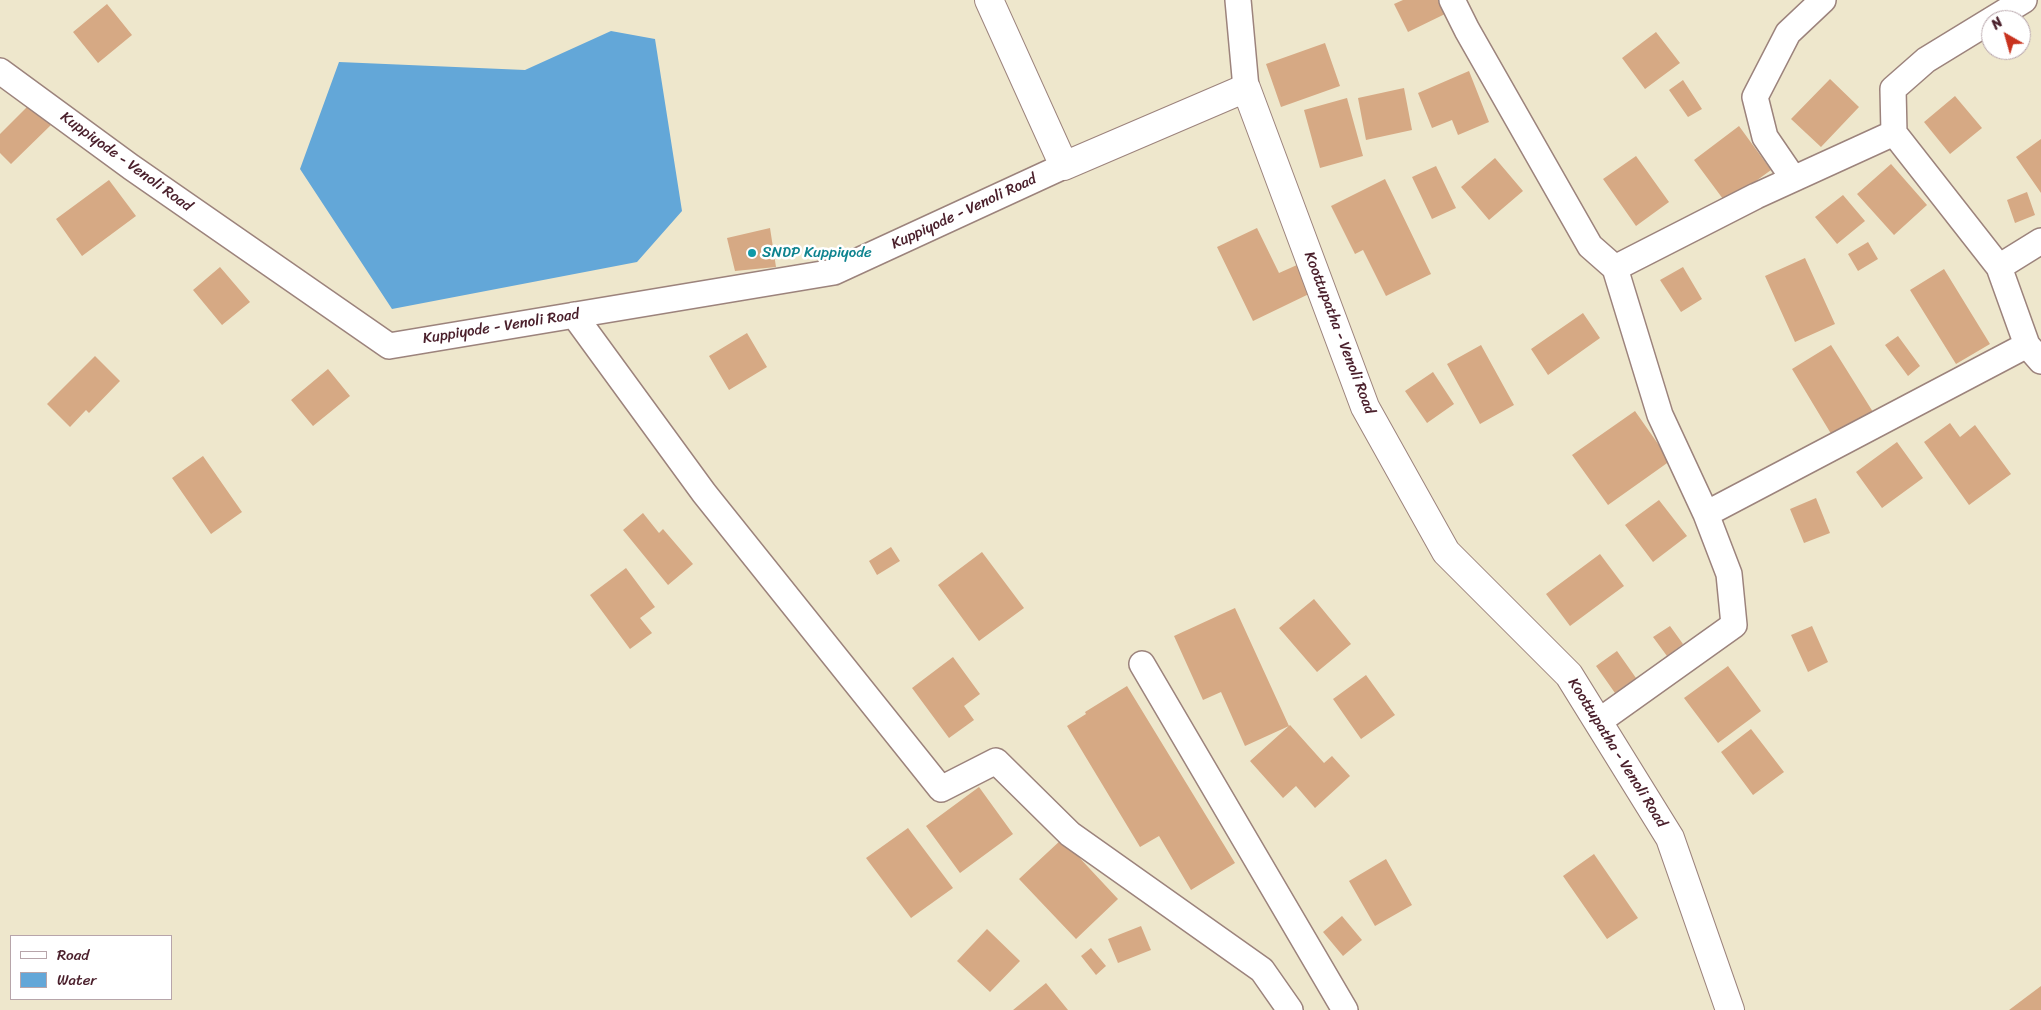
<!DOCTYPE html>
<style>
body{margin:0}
#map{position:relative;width:2041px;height:1010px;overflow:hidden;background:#eee7cc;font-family:Sriracha,sans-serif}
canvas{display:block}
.legend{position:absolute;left:10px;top:935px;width:162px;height:65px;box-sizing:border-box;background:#fff;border:1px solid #b7a5aa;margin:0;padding:6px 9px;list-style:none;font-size:15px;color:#4a1f2b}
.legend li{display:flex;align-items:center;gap:10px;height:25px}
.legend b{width:25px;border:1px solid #b7a5aa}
.north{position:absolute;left:1981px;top:10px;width:50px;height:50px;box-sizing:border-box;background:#fff;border:1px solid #b7a5aa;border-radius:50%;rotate:322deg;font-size:14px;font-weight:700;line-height:20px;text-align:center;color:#4a1f2b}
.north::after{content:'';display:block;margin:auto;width:18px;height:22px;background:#c8321e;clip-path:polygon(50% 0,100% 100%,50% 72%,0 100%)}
</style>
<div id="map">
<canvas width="2041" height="1010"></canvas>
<ul class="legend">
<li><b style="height:6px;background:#fff"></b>Road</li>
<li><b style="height:14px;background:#63a7d8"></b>Water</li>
</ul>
<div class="north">N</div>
</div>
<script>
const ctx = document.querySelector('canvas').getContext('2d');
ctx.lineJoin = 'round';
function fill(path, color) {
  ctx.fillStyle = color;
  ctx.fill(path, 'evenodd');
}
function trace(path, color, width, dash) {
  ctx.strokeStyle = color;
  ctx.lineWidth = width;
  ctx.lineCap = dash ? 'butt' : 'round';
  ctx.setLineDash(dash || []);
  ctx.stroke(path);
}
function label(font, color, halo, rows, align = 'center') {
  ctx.font = font + ' Sriracha,sans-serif';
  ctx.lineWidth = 5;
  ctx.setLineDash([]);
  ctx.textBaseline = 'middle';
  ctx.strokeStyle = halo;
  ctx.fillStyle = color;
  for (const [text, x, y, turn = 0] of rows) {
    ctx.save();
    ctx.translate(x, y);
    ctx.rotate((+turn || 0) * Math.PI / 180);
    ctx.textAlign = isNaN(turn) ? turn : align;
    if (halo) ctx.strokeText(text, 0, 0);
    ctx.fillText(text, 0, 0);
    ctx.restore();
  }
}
const water = new Path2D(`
 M611,31L655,39L682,211L637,262L392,309L300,169L339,62L525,70Z`);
const building = new Path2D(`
 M1403,0H1438L1445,14L1408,32L1394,4Z
 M107,4L132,35L98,63L73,32Z
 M1656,32L1680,63L1645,89L1622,58Z
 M1325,43L1340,86L1281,107L1266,64Z
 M1469,71L1489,122L1458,135L1452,120L1432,128L1418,93Z
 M1830,79L1859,107L1821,147L1791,119Z
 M1683,80L1702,109L1688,117L1669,90Z
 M1404,88L1412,130L1366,140L1358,98Z
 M1955,96L1982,128L1950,154L1924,122Z
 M1347,98L1363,156L1320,168L1304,110Z
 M31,103L52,124L11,164L0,153V134Z
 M1739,126L1771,170L1726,203L1694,160Z
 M2041,139V193L2016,157Z
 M1636,156L1669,202L1636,226L1603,179Z
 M1495,158L1523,191L1489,220L1461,187Z
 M1891,164L1927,205L1894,235L1857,194Z
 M1436,166L1456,208L1432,219L1412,177Z
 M1385,179L1431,274L1386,296L1363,250L1355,254L1331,206Z
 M109,180L136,216L82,256L56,219Z
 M2027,192L2035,215L2015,223L2007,200Z
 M1843,195L1865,221L1837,244L1815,217Z
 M770,228L776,267L735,271L727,238Z
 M1257,228L1279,273L1297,265L1311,293L1253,321L1217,247Z
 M1868,242L1878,259L1858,271L1848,254Z
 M1805,258L1835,324L1795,342L1765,276Z
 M220,267L250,302L222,325L193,290Z
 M1683,267L1702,299L1681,312L1660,280Z
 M1944,269L1990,344L1956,364L1910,290Z
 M1583,313L1600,338L1548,375L1531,349Z
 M747,333L767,367L729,390L709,356Z
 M1898,336L1920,366L1908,376L1885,345Z
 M1481,345L1514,405L1480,424L1447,364Z
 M1831,345L1873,412L1833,437L1792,369Z
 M95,356L120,381L89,413L86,410L70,427L47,404Z
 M328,369L350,396L313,426L291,400Z
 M1433,372L1454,404L1427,423L1405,391Z
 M1635,411L1670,461L1608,505L1572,455Z
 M1950,423L1960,437L1975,425L2011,474L1969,505L1924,442Z
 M1897,442L1923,478L1882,508L1856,472Z
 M203,456L242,512L211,534L172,478Z
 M1816,498L1830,533L1804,543L1790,509Z
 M1659,500L1687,536L1653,562L1625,525Z
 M643,513L659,533L663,529L693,564L668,585L623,530Z
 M891,547L900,561L877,575L869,561Z
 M982,552L1024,608L979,641L938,585Z
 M1600,554L1624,586L1570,626L1546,594Z
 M626,568L655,607L640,618L652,633L630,649L590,595Z
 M1314,599L1351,644L1317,672L1279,628Z
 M1235,608L1289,726L1245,746L1221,692L1203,700L1174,636Z
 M1670,626L1683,644L1667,656L1653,637Z
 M1812,626L1828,662L1808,672L1791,635Z
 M1617,651L1636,678L1615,693L1596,666Z
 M953,657L980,694L964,706L974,720L949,738L912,688Z
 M1728,666L1761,711L1718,743L1684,698Z
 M1366,675L1395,715L1361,739L1333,699Z
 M1127,686L1235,863L1191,890L1159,836L1140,847L1067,726L1086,714L1085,712Z
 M1290,725L1324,763L1332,756L1350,776L1315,808L1296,786L1283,798L1250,761Z
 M1751,729L1784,772L1753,795L1721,752Z
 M979,787L1013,834L960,873L926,826Z
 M908,828L953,888L911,918L866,858Z
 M1062,839L1118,899L1076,939L1019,879Z
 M1594,854L1638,918L1607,939L1563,876Z
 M1386,859L1412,905L1375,926L1349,881Z
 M1342,916L1362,940L1343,956L1323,932Z
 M1141,926L1151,950L1118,963L1108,939Z
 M987,929L1020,961L990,992L957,961Z
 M1091,948L1106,966L1096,975L1081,956Z
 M1046,983L1068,1010H1013Z
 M2041,986V1010H2009Z`);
const minor = new Path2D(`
 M1238,0L1246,88
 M1452,0L1467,30L1590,246L1615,268L1660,415L1706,514L1729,574L1734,625L1598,722
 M2024,0L1926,60L1893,89L1894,133L1999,267L2027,345L2041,361
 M0,71L131,167L389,346L834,272L1064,166
 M1793,178L1765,137L1755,97L1788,33L1823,0
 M1999,267L2041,241
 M1615,268L1756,196L1894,133
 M574,315L704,493L941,789L996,761L1070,834L1262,970L1290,1010
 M1706,514L2027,345
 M1142,664L1345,1010`);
const tertiary = new Path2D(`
 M989,0L1064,166L1246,88L1365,407L1446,552L1569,675L1670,838L1730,1010`);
const markers = [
 [752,253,5,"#0f9aa8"]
];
const streetNames = [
 ["Kuppiyode - Venoli Road",126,162,36],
 ["Kuppiyode - Venoli Road",964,212,-25],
 ["Kuppiyode - Venoli Road",501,327,-9],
 ["Koottupatha - Venoli Road",1339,333,69],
 ["Koottupatha - Venoli Road",1617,753,58]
];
const cultureNames = [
 ["SNDP Kuppiyode",762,253]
];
fill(water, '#63a7d8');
fill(building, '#d6a984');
trace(minor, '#9c837c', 28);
trace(tertiary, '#9c837c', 30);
trace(minor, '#fff', 25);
trace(tertiary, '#fff', 28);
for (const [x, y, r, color] of markers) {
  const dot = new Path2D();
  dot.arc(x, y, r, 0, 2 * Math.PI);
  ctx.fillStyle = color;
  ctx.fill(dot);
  trace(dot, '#fff', 2);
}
label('15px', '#4a1f2b', '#fff', streetNames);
label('15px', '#0d838f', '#fff', cultureNames, 'left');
</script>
